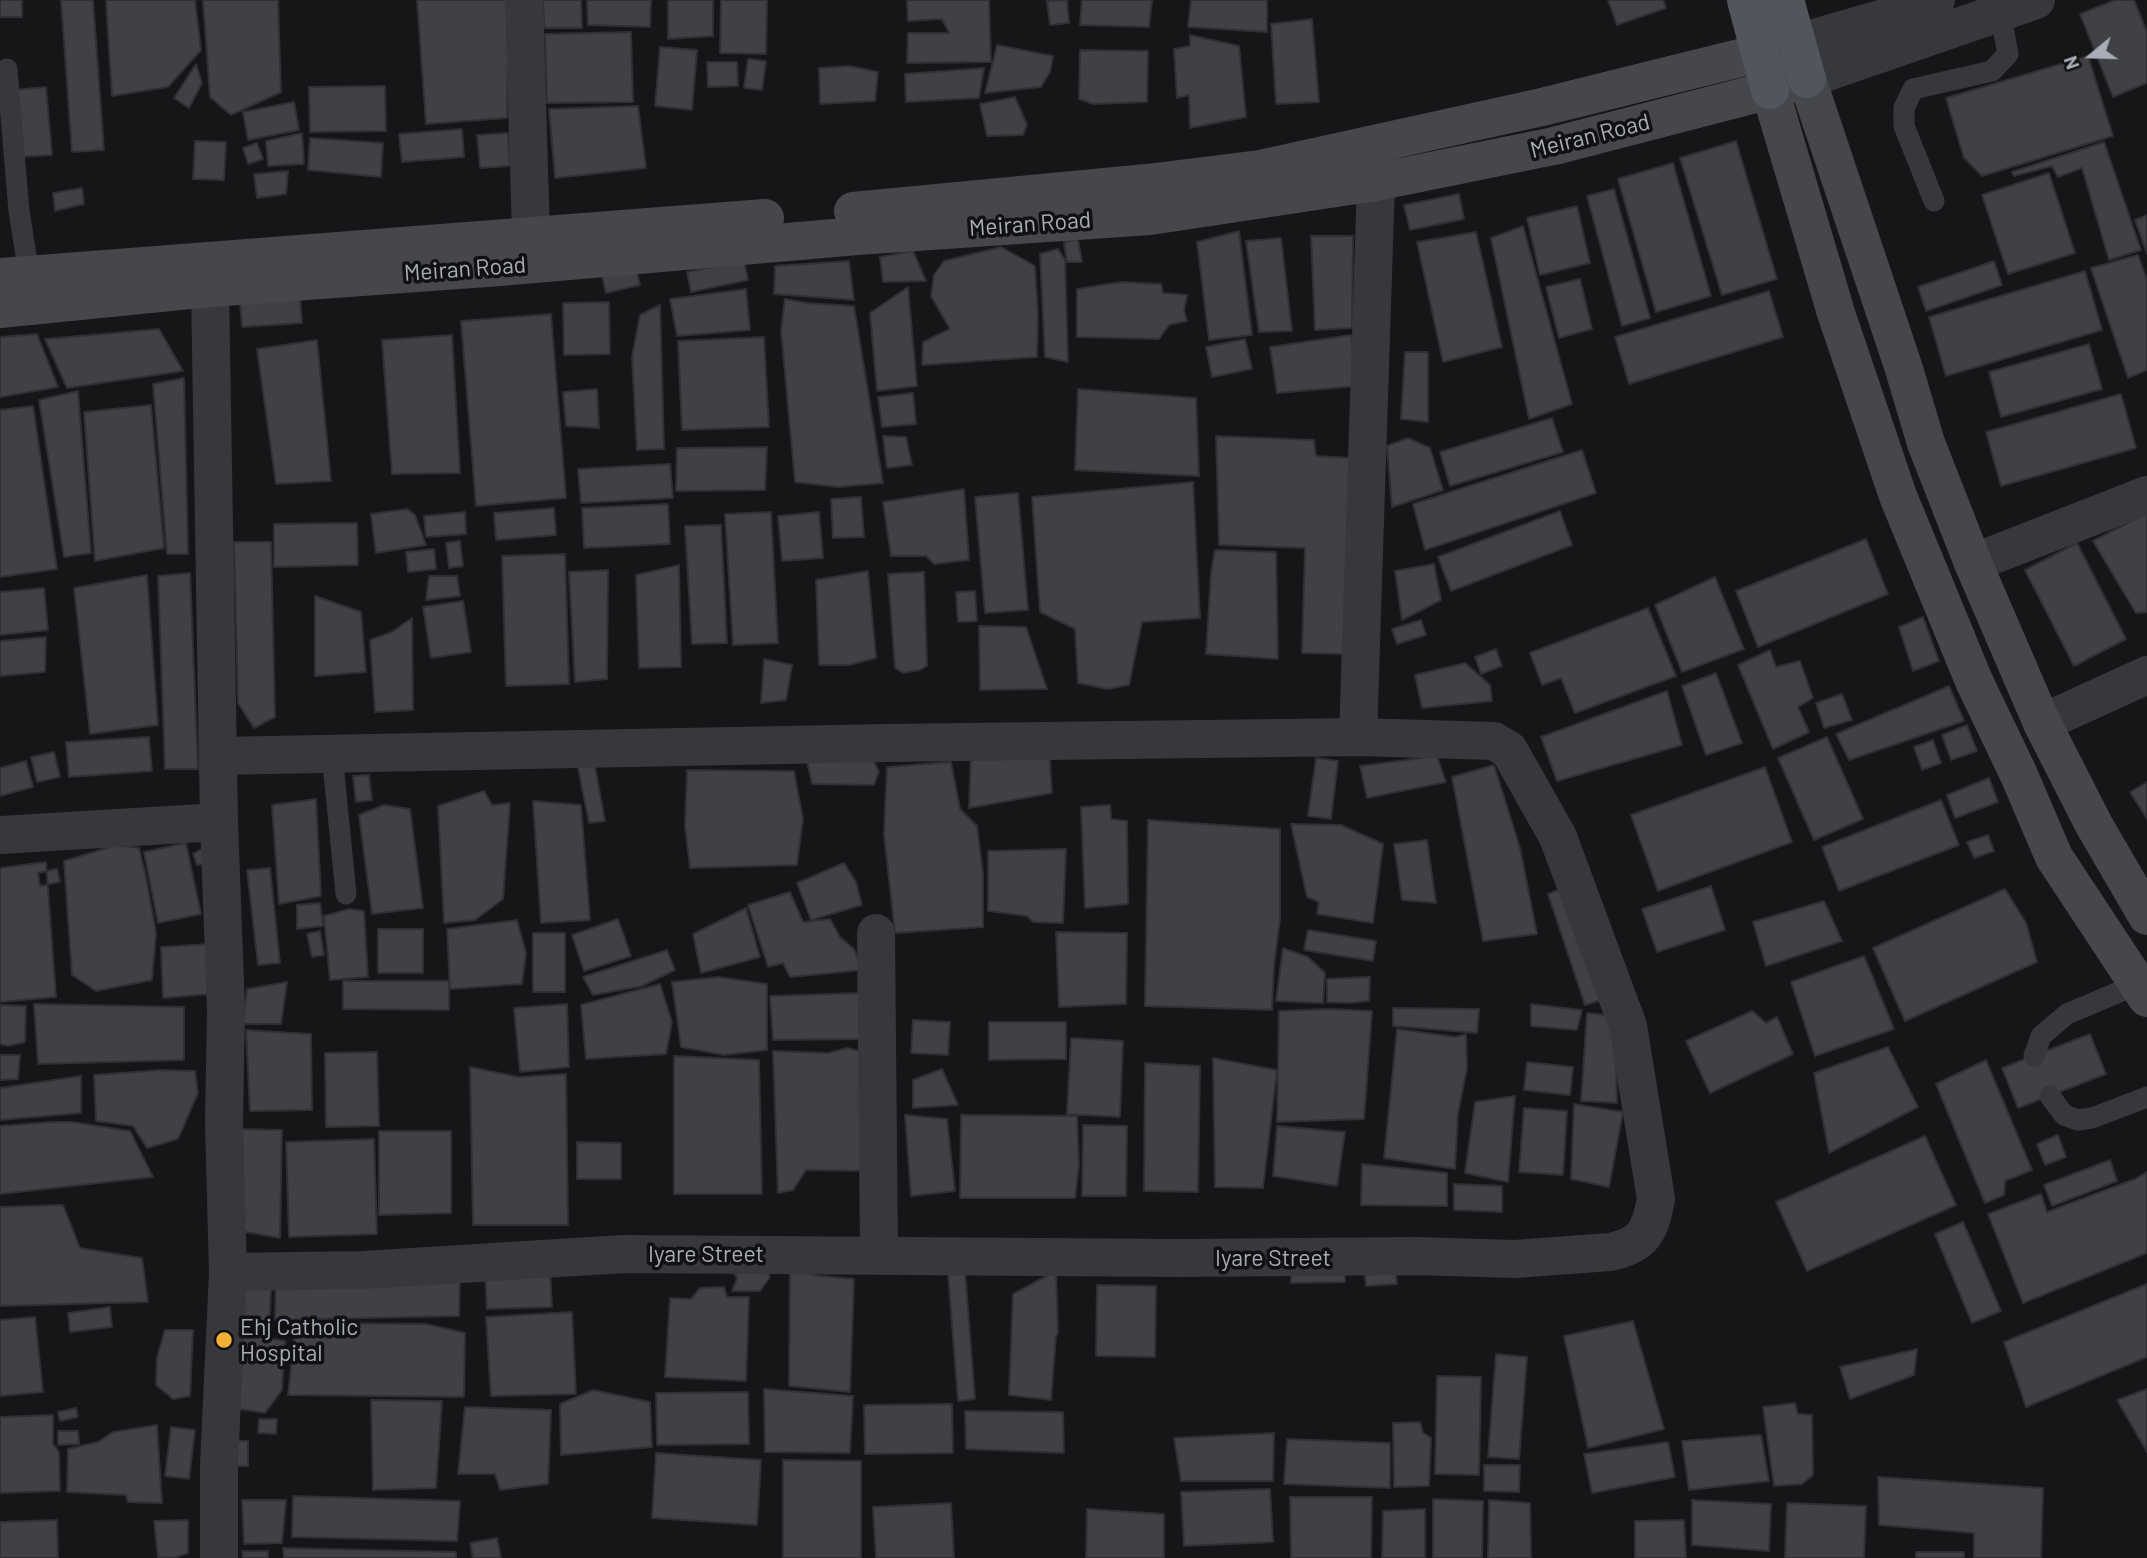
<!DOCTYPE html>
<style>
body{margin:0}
#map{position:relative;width:2147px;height:1558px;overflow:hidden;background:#161618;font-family:Barlow,sans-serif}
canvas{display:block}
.north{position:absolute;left:2056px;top:21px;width:70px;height:70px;-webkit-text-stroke:5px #111113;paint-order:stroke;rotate:251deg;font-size:19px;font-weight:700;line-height:28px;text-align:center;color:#a8adb8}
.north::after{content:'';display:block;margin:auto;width:24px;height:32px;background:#a8adb8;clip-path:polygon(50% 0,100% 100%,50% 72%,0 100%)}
</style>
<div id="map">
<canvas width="2147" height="1558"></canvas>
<div class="north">N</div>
</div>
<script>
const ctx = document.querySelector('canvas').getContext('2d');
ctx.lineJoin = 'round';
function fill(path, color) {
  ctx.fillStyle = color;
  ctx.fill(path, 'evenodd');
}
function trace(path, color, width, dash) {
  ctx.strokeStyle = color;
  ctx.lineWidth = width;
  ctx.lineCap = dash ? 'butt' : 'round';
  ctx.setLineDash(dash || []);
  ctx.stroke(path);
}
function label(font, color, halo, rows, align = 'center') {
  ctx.font = font + ' Barlow,sans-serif';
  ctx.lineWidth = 7;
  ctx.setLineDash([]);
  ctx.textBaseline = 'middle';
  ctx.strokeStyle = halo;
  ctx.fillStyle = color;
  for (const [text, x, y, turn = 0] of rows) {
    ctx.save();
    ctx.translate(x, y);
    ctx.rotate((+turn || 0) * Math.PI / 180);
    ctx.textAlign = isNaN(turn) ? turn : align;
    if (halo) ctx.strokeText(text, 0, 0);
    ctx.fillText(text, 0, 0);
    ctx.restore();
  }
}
const building = new Path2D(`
 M0,0H22V17H0Z
 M61,0H93L104,150L72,152Z
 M106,0H195L201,50L168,87L112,96Z
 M203,0H278L281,92L231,115L210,97Z
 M417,0H509L507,118L426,124Z
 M543,0H581L582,28H544Z
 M587,0H651L650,27L588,25Z
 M668,0H713V36L668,39Z
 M721,0H767L766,54L720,53Z
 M907,0H989L991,62L907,63L908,33H949L942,19L908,21Z
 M1067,0L1069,23L1050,25L1047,1Z
 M1082,0H1152L1149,27L1080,25Z
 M1191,0H1267V32L1188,27Z
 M1608,0H1663L1666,8L1617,25Z
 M2115,0H2134L2147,32V83L2113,97L2080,14Z
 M1312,19L1319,102L1276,104L1271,24Z
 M631,32L633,102L547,103L545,34Z
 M1190,35L1239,46L1246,117L1190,128L1189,95L1177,98L1174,49L1190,46Z
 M997,45L1053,56L1050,72L1041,87L985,93Z
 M660,47L697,50L692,110L655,106Z
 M1080,50L1148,51L1147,102L1093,104L1079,99Z
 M2088,56L2113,136L1982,176L1964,158L1946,98Z
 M748,59L766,61L762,90L744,88Z
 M707,62H737L738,86L708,87Z
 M196,64L202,83L189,108L174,98Z
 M849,66L878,72L875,101L820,104L819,68Z
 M984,68L979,98L906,102L905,74Z
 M385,86L386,131L310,132L309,87Z
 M46,87L52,155L19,157L13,90Z
 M1015,97L1027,125L1023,135L987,136L980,104Z
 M294,102L299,130L248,140L243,112Z
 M638,106L646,168L555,178L549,109Z
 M462,129L464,157L402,162L399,134Z
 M302,133L304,164L268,166L266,141Z
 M508,133L510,166L480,168L477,135Z
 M310,138L383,143L381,177L308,170Z
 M195,141L226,142L224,180L193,179Z
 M1736,141L1777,279L1722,295L1680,158Z
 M2104,142L2141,250L2109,260L2082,168L2058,177L2052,166L2014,176L2012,172Z
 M257,143L263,159L248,164L243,148Z
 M1673,163L1711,296L1656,312L1618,179Z
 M288,171L286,194L257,198L254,174Z
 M2049,173L2075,253L2008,274L1982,195Z
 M82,188L84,204L55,211L53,193Z
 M1614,189L1650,318L1622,326L1587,196Z
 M1459,194L1464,219L1410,230L1404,205Z
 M1577,206L1590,263L1540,275L1527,218Z
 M2147,215V254L2135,220Z
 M1523,226L1572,404L1529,419L1491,238Z
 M1239,231L1252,335L1209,340L1197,242Z
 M1476,232L1502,347L1443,362L1417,242Z
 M1311,236H1353L1352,328L1315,330Z
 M1281,238L1292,331L1259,332L1246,241Z
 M1078,239L1082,262H1067L1064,242Z
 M1001,247L1035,266L1038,315L1037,357L922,365L923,342L950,329L931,296L934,275L944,261Z
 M1058,249L1065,260L1068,362L1045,357L1040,254Z
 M913,251L926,281L883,282L880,257Z
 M2138,255L2147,280V370L2128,378L2091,268Z
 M744,261L748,280L691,292L687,272Z
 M849,261L854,300L774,294L775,266Z
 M1994,261L2002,285L1926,311L1918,287Z
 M636,268L640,285L606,293L602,276Z
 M2085,271L2102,330L1946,376L1929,317Z
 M1580,279L1592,329L1559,338L1546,287Z
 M1121,282L1161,284L1163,293L1187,295L1184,310L1187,321L1169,325L1159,339L1077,337V289Z
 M908,287L917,386L877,391L870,313Z
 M746,289L750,330L677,336L670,299Z
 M1769,291L1783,337L1629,384L1615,337Z
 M300,299L302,323L242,327L240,302Z
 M785,299L807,303L854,306L883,483L837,487L795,482L781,330Z
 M609,302L610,354L564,355L563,303Z
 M660,305L664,449L637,450L632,357L640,315Z
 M551,314L566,498L476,506L461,321Z
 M159,329L183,371L67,388L45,339Z
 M37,334L58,387L0,397V337Z
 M452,335L460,473L392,474L382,340Z
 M1351,335L1358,386L1277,393L1270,347Z
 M764,337L769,427L682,430L678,341Z
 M1245,339L1252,369L1212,377L1206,347Z
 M317,340L331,481L276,484L257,349Z
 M2089,344L2102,389L2001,417L1989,372Z
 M1405,352H1428V422L1401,419Z
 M184,378L188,554H167L153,384Z
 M597,389L599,428L566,426L563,392Z
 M1078,389L1196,398L1199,476L1075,470Z
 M78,391L91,553L64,557L39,400Z
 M913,393L916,424L882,427L878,397Z
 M2121,394L2136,448L2001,486L1986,432Z
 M151,405L164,548L95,561L84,412Z
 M33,406L57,569L0,577V410Z
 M1552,418L1563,452L1450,486L1440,452Z
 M883,436L906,437L912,465L887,468Z
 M1216,436L1314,440L1316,456L1351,458L1343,654L1302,653L1305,548L1219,545Z
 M1408,438L1430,448L1443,490L1392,507L1387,446Z
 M767,447L765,490L676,491L677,448Z
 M1582,450L1596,493L1425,550L1413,504Z
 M670,464L673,498L581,503L578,469Z
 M1193,482L1200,618L1142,622L1129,685L1107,689L1078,683L1075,629L1040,612L1032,497Z
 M964,489L969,560L934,564L926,556H891L883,502Z
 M1018,493L1028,610L985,613L975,497Z
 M861,497L864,537L833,538L831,499Z
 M668,504L670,544L584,548L582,508Z
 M554,508L556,535L496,540L494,513Z
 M407,509L415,515L426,545L376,553L371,514Z
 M1560,511L1572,545L1451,591L1438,557Z
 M465,512L466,534L426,537L424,516Z
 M771,512L778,643L733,645L725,514Z
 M819,512L823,558L782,561L778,516Z
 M2147,513V612L2136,613L2093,541Z
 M357,523L358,565L274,567V524Z
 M721,525L727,643L692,644L685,526Z
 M1866,539L1888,594L1758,647L1736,591Z
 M460,541L463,566L449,568L446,543Z
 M234,542H271L275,717L254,728L238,703Z
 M2077,543L2126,639L2074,666L2025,570Z
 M434,549L436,569L408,572L406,552Z
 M1215,550L1276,552L1278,659L1206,654L1211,573Z
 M565,554L569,684L506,686L502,556Z
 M1434,564L1441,600L1402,620L1395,571Z
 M679,565L681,667L639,668L636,575Z
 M608,570L607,679L575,682L569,572Z
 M868,571L876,658L849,665H819L816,580Z
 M924,572L927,666L920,670L903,673L895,668L888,574Z
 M190,573L198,769H165L158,576Z
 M147,575L158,725L90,734L74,588Z
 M429,576H457L460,596L426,600Z
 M1715,577L1744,649L1682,672L1655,605Z
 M44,588L48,630L0,635V592Z
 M975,591L977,621L958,622L956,592Z
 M315,596L361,612L366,672L315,676Z
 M463,601L471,652L431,658L423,607Z
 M1648,608L1676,676L1575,713L1561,678L1542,685L1530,653Z
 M1923,617L1939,661L1913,671L1899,627Z
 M412,618L413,710L375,712L370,640L392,632Z
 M1421,620L1426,635L1397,644L1392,629Z
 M979,626L1026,627L1047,689L980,690Z
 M46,637L45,672L0,676V641Z
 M1496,649L1502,666L1481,674L1475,657Z
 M1770,650L1776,667L1800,661L1813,698L1798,707L1809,732L1773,749L1738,665Z
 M764,659L792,665L786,700L761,703Z
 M1465,663L1490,685L1492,701L1422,708L1415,675Z
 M1716,673L1742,743L1706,755L1682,686Z
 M1949,686L1964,721L1849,760L1836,734Z
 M1667,691L1682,745L1557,781L1541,737Z
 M1842,694L1852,720L1824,728L1816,703Z
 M1967,725L1977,751L1951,760L1942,735Z
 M149,737L152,771L69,777L66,742Z
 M1827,737L1863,819L1814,840L1778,758Z
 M1933,740L1941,763L1922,770L1914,747Z
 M1049,749L1052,793L969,808L971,754Z
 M54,752L60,777L37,782L31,757Z
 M805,753L872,757L879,772L874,785L812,784Z
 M1437,756L1446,782L1367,798L1360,766Z
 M1316,758L1338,761L1331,819L1308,816Z
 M26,761L33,787L0,796V768Z
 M594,761L605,821L589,823L577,763Z
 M951,762L960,809L977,826L983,874V927L895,933L884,834L887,767Z
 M1494,765L1520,848L1537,934L1483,941L1452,777Z
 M1765,767L1792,842L1658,891L1631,815Z
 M687,770L794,771L803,819L797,865L690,868L685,826Z
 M369,775L372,800L356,802L353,776Z
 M1989,778L1998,802L1955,818L1947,795Z
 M2147,782V819L2130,792Z
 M484,791L492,805L510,803L503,899L475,920L444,923L438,806Z
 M316,799L321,896L279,904L272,805Z
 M1941,800L1959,845L1839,891L1822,847Z
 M533,801L581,805L590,920L541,923Z
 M384,805L410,809L423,908L372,914L359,815Z
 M1110,805L1111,819L1127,821L1128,904L1085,908L1081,807Z
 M1148,820L1280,829V919L1274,965L1272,1010L1145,1006Z
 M1291,824L1341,825L1383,844L1373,923L1317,914L1319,902L1307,897Z
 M1988,835L1994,851L1974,858L1967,842Z
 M1427,840L1436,903L1402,900L1394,844Z
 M186,843L201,914L158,923L144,852Z
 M211,844L217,860L197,865L193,854Z
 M117,845L139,848L146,877L156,933L152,980L96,991L72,975L64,861Z
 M1066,849L1063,923L1033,922L1027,916L988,911V851Z
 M46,862L56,997L0,1002V868Z
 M844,863L856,882L862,905L811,920L797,883Z
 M270,868L280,963L258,965L247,870Z
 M57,869L60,882L40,886L38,873Z
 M1711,886L1725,930L1657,952L1642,909Z
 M1567,887L1608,998L1585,1005L1548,894Z
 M2005,889L2026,923L2037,962L1905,1021L1873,948Z
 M790,892L803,922L830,919L840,937L854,949L862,970L790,977L783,963L768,967L748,905Z
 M1824,901L1842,941L1766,966L1753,922Z
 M320,903L323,926L297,929V905Z
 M746,908L760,957L701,973L693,934Z
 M349,909L364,911L368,977L330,980L324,916Z
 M618,919L631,956L584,971L572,935Z
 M517,920L526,953L522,984L450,989L447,929Z
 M378,929H423V973H378Z
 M1308,930L1376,941L1373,961L1304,950Z
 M320,931L324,955L312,957L307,934Z
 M1056,932L1127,933L1126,1004L1059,1007Z
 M533,933H565V992H533Z
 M210,944L221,993L163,998L161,947Z
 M1283,948L1308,957L1325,973L1323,1003L1276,1001Z
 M667,950L675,970L642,986L593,995L583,977Z
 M1864,956L1894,1029L1815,1056L1791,982Z
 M718,977L767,984V1050L724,1055L681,1047L672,982Z
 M1370,977L1369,1001L1348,1003L1327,1002V979Z
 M343,981H449V1010L343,1009Z
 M287,982L281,1024H243L247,989Z
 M660,984L672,1022L666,1054L586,1059L581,1005Z
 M862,993L861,1039L773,1040L770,996Z
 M34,1004L184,1007V1060L38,1064Z
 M567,1004L569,1067L520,1072L514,1008Z
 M1531,1004L1582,1010L1577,1030L1531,1026Z
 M0,1005L26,1006L25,1042L8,1046L0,1044Z
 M1393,1008L1479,1009L1477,1033L1393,1026Z
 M1328,1009L1372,1011L1364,1119L1277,1122L1279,1011Z
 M1752,1011L1766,1023L1777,1017L1793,1054L1710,1093L1686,1041Z
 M1587,1013L1615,1016L1617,1103L1581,1101Z
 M913,1020L950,1022L948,1055L911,1053Z
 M989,1022H1066V1059L989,1060Z
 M1397,1029L1456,1037L1466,1034L1467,1068L1458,1113L1455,1169L1384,1158Z
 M246,1030L311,1034L312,1110L250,1111Z
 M2090,1034L2106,1074L2018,1108L2002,1068Z
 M1071,1038L1123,1041L1120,1117L1067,1114Z
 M1888,1047L1918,1107L1829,1153L1814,1073Z
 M847,1048L868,1053L869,1171L806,1170L793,1190L778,1193L773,1051L829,1053Z
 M377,1052L379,1126L326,1127L325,1053Z
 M0,1055H20L18,1079L0,1080Z
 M674,1056L759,1060L762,1194H674Z
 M1213,1058L1277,1070L1263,1188L1215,1187Z
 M1986,1060L2032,1170L2005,1181L2004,1195L1985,1203L1936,1084Z
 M1527,1062L1573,1067L1570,1095L1524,1090Z
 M1145,1063L1200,1066L1198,1192L1144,1191Z
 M470,1067L519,1077L566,1074L568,1225H473Z
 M942,1069L958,1105L913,1108V1080Z
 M161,1070L195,1071L198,1093L178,1139L147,1148L133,1126L96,1121L94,1075Z
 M81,1076V1113L0,1120V1088Z
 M1515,1096L1508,1182L1465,1173L1475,1102Z
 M1574,1104L1623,1112L1609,1187L1571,1179Z
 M1524,1108L1567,1111L1563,1175L1519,1172Z
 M905,1115L947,1119L955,1191L911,1196Z
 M961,1115L1077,1116L1079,1164L1075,1198H960Z
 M52,1122H72L130,1131L153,1177L0,1194V1126Z
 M1083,1125L1127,1126L1126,1196H1082Z
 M1277,1126L1345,1132L1337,1186L1273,1176Z
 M236,1129L282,1130L280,1238L235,1230Z
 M379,1131H451V1213L379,1215Z
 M2058,1135L2066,1157L2045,1165L2037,1144Z
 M1925,1136L1956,1205L1807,1271L1776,1202Z
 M374,1139L377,1234L289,1237L286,1142Z
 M577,1142L621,1143V1179H577Z
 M2110,1160L2117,1181L2052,1206L2044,1185Z
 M1362,1164L1447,1173V1206L1361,1205Z
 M2147,1172V1253L2023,1303L1988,1214L2041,1194L2047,1212L2135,1179Z
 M1454,1184L1502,1186V1212L1454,1210Z
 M63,1205L80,1248L142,1258L148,1302L0,1306V1207Z
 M1963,1222L2001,1311L1972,1323L1935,1234Z
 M1345,1258V1282L1291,1283V1259Z
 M1395,1263L1397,1284L1366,1286L1364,1265Z
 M728,1264H765L770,1277L760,1291H732L737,1278Z
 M790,1270L820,1276L854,1279L850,1392L789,1386Z
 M550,1271L552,1307L487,1309L485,1273Z
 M965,1271L975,1399L958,1401L948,1273Z
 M1056,1271L1058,1333L1056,1336L1051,1400L1009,1395L1013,1294Z
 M276,1273L460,1278L459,1316L275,1320Z
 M238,1283L271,1289L269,1330L239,1328Z
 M2147,1284V1357L2026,1407L2004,1342Z
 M1097,1285L1156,1286L1155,1357L1096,1356Z
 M724,1287L727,1297H749L746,1381L665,1377L670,1298L691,1299L700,1288Z
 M110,1307L112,1327L70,1332L68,1313Z
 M572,1312L576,1394L491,1396L486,1317Z
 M35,1317L43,1392L0,1396V1320Z
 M1633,1321L1664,1429L1588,1448L1564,1336Z
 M296,1323L426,1324L465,1333L464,1397L288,1395Z
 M165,1330H193L190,1396L173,1399L156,1385L157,1357Z
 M233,1333L285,1341L282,1390L265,1413L233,1408Z
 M1917,1349L1914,1375L1850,1399L1840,1367Z
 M1496,1354L1527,1357L1519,1459L1488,1457Z
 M1437,1376L1481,1377L1479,1475L1435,1474Z
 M764,1389L853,1396L850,1453L765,1452Z
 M2147,1389V1452L2117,1400Z
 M593,1390L650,1402L652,1447L561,1455L560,1404Z
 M748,1392L749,1444L657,1445L656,1393Z
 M371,1400L442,1401L436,1488L373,1490Z
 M1795,1403L1798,1414L1812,1415L1813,1475L1802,1484L1774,1486L1763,1407Z
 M952,1404L953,1453L865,1454L864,1405Z
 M465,1407L551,1410L548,1484L500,1490L495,1474H458Z
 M76,1408L78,1417L60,1421L58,1412Z
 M965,1411L1063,1412L1064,1453L966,1449Z
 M53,1415V1444L59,1452L60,1491L0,1493V1417Z
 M259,1419H277L276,1434L258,1433Z
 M1420,1422L1423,1433L1431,1438L1429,1486L1394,1487L1393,1423Z
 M157,1425L162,1503L128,1502L126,1495L67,1492L68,1449L98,1442L113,1432Z
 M171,1427L195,1430L189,1479L165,1476Z
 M58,1431H78L79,1444L58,1445Z
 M1274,1433L1273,1481H1181L1174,1438Z
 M1761,1435L1769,1481L1689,1490L1682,1441Z
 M1287,1439L1390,1443V1488L1284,1484Z
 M235,1441H248V1466H235Z
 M1668,1442L1675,1477L1592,1493L1584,1454Z
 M656,1453L761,1460L757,1525L652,1518Z
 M783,1460L861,1461V1558H783Z
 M1484,1465H1520L1519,1492L1484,1491Z
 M1878,1477L2043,1488L2041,1558H1974V1533L1879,1525Z
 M1270,1489L1273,1542L1184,1546L1181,1492Z
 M293,1496L460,1501L457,1541L292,1537Z
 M1290,1497H1372L1371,1558H1291Z
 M1433,1499L1483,1501L1482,1558H1433Z
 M242,1500H286L282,1543L244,1544Z
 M1489,1500L1530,1503L1531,1558H1488Z
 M1692,1500L1771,1504L1769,1551L1692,1545Z
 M951,1503L954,1558H876L873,1507Z
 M1787,1503L1866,1506L1864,1558H1785Z
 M1087,1509L1164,1514V1558H1086Z
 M1425,1509V1558H1382L1383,1511Z
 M57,1520L58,1558H0V1522Z
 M188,1520V1553L174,1558L158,1557L154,1521Z
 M1684,1520L1686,1558H1635V1521Z
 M497,1538L501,1558H473L470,1543Z
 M283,1548L456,1552V1558H284Z
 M242,1551H268V1558H243Z
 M1916,1552H1964V1558H1916Z`);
const service = new Path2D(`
 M7,69L19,211L29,274
 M1934,201L1904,126V108L1913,89L1992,71L2008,54L2000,12
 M332,754L346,894
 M2034,1056L2041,1036L2067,1014L2138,984
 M2050,1096L2064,1115L2078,1120L2092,1118L2147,1097`);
const minor = new Path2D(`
 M524,0L531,235
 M1797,43L1887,17L1936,0
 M1807,79L2036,0
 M210,288L219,822L226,1009L224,1123L228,1272L219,1465V1558
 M1973,563L2147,495
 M2042,723L2147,675
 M218,756L887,743L1358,737L1376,182
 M0,835L219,822
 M876,933L879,1255
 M228,1272L363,1270L624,1254L1180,1258L1416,1256L1515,1259L1610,1252C1644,1245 1650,1231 1656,1199L1628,1026L1558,837L1509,750L1494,741L1358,737`);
const secondary = new Path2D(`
 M1770,90L1836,313L1898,496L1974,681L2019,775L2054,857L2147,998
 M853,211L1147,183L1260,169L1542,107L1792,45
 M0,277L765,218
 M0,309L210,288L500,267L857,236L1150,216L1376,182L1554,146L1770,90L1807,79L1904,369L1926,443L1973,563L2042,723L2094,825L2147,916`);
const primary = new Path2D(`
 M1746,0L1770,90
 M1785,0L1807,79`);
const markers = [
 [224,1340,9,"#f2b134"]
];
const streetNames = [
 ["Meiran Road",1590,136,-14],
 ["Meiran Road",1030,224,-4],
 ["Meiran Road",465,269,-4],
 ["Iyare Street",706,1254],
 ["Iyare Street",1273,1258]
];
const poiNames = [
 ["Ehj Catholic",240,1327],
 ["Hospital",240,1353]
];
fill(building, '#404145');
trace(building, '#303034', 2);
trace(service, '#37383d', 21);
trace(minor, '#37383d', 38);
trace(secondary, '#45474d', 38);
trace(primary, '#53555c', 38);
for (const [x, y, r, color] of markers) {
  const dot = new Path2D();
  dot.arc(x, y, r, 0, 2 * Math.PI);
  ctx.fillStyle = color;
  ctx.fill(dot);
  trace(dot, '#111113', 2.5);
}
label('23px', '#a8adb8', '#111113', streetNames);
label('23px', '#a8adb8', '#111113', poiNames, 'left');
</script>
